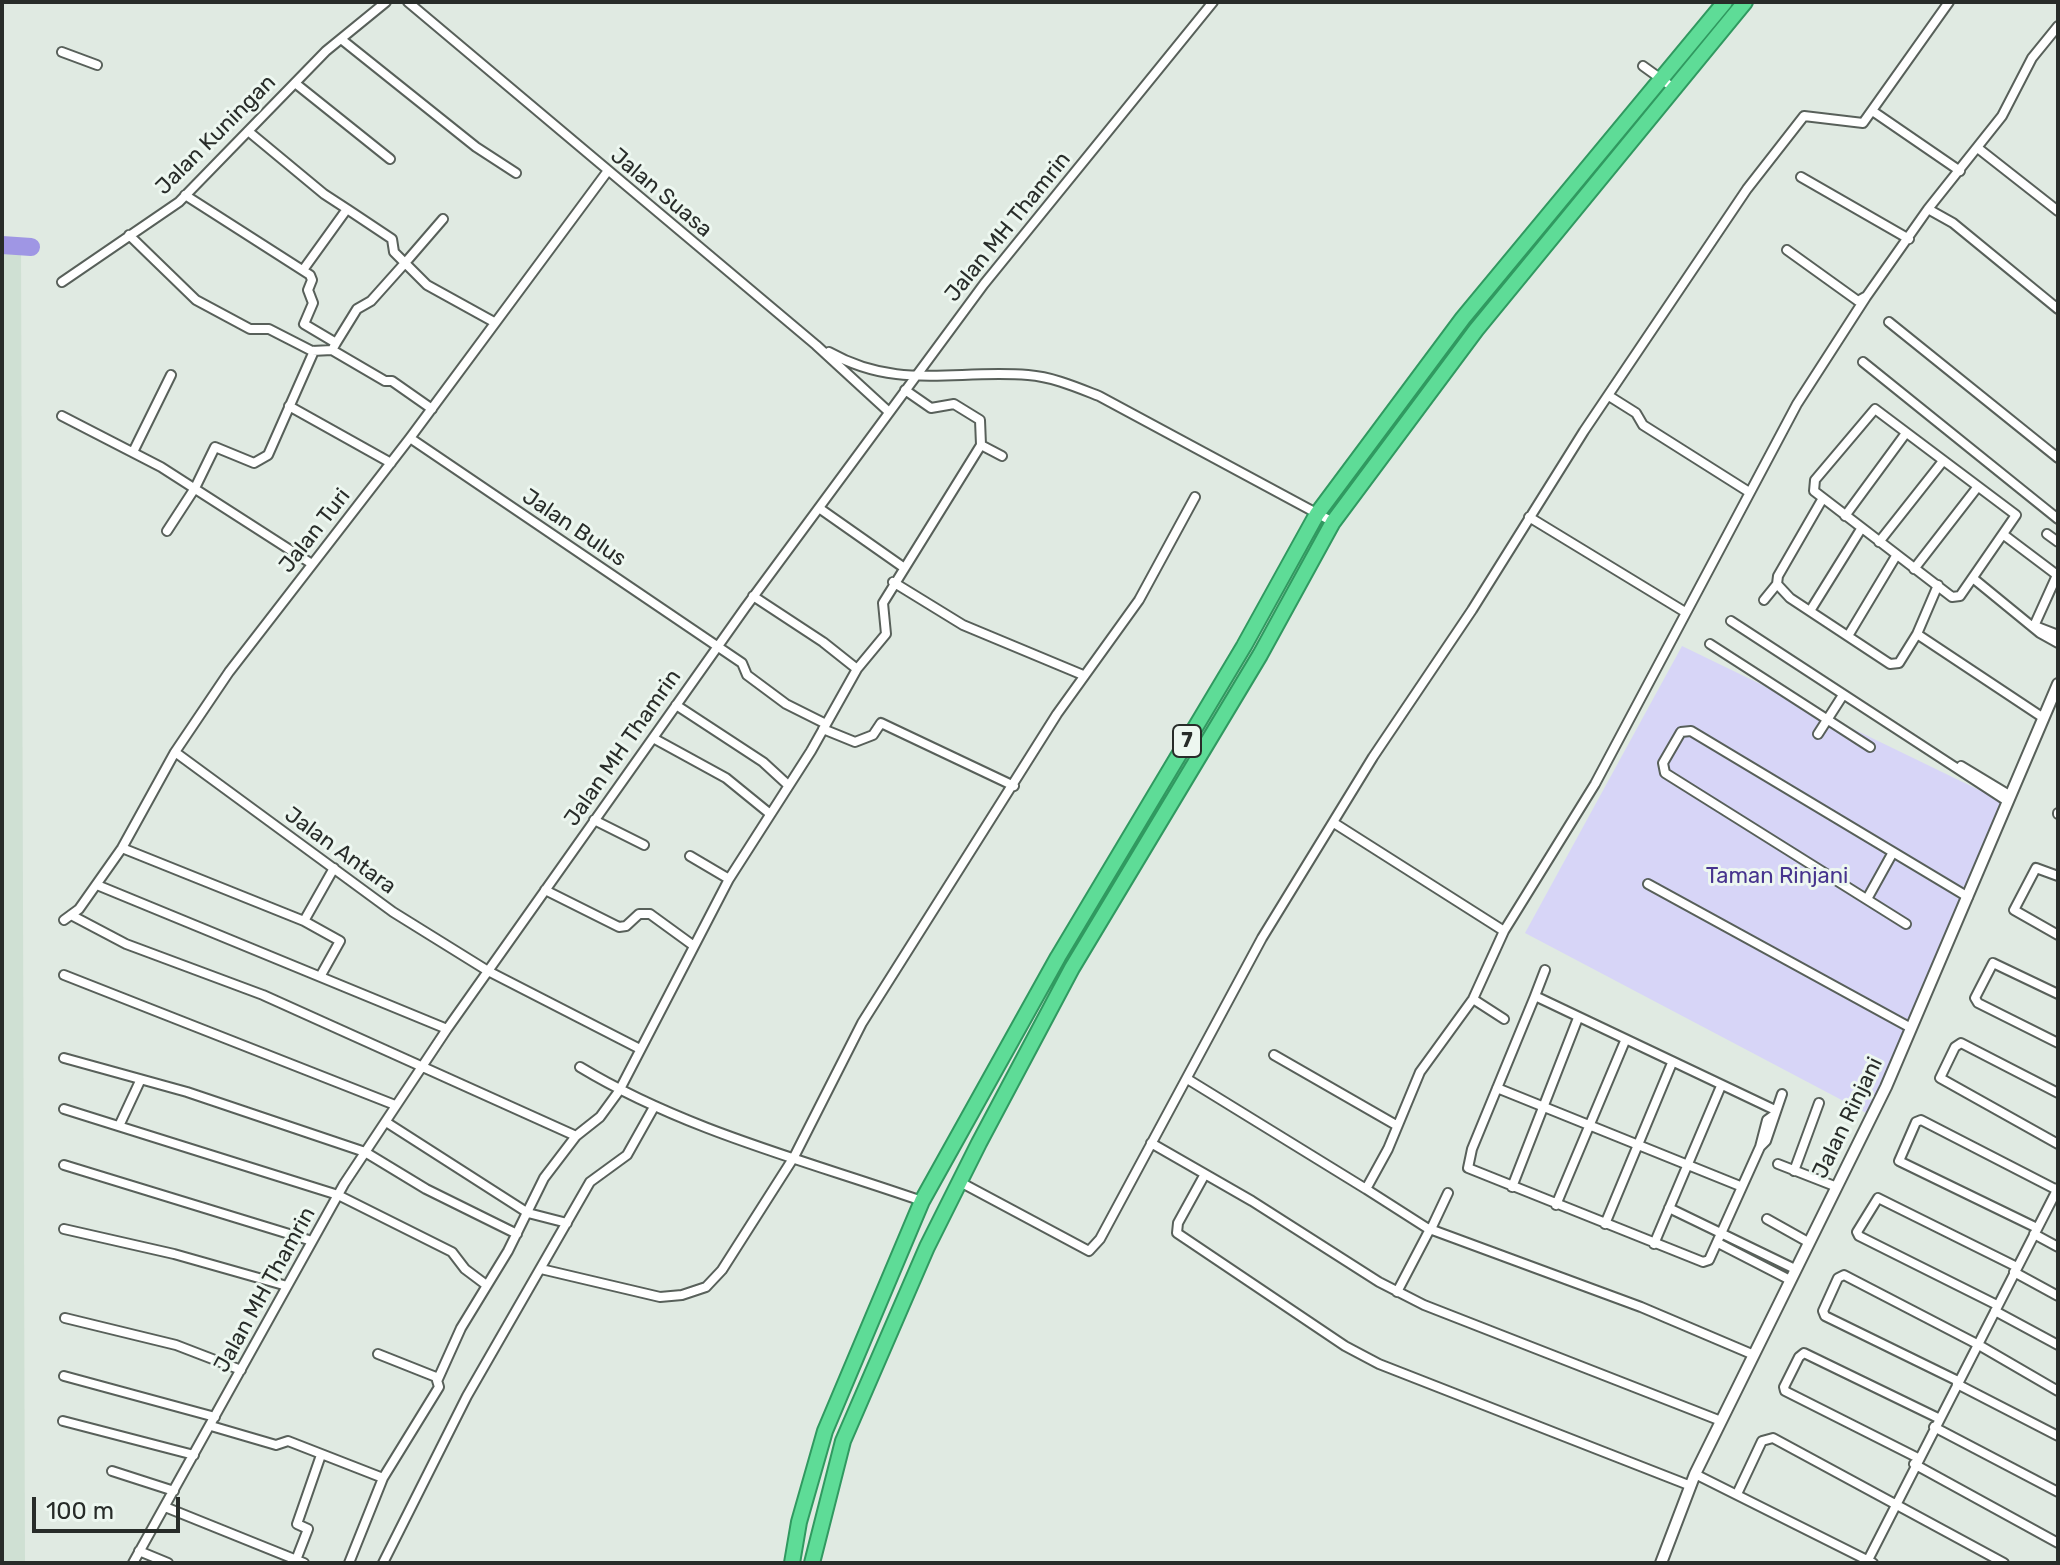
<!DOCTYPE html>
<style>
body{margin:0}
#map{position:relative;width:2060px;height:1565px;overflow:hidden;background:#e0eae2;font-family:Rubik,sans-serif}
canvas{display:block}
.frame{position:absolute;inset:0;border:4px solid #282c29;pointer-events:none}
.scale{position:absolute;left:32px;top:1497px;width:148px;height:36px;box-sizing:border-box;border:4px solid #282c29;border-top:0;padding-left:10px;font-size:24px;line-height:28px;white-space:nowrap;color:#282c29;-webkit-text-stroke:6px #edf7f0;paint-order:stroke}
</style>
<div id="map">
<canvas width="2060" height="1565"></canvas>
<div class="frame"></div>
<div class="scale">100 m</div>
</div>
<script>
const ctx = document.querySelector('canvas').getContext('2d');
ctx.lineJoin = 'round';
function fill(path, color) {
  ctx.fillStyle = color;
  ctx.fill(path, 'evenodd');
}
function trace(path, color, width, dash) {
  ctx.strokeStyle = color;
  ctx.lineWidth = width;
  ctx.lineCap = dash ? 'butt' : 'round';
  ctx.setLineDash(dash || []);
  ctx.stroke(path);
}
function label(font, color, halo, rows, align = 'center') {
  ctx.font = font + ' Rubik,sans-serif';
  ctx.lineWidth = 6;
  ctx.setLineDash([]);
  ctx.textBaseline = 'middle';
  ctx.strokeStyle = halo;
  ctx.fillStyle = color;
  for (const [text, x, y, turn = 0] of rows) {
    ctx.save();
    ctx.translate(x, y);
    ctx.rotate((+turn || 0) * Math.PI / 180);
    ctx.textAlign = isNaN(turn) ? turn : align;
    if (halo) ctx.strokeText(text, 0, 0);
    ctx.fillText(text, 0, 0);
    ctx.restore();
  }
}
const built = new Path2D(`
 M2,240L21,241L25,1563H2Z`);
const green = new Path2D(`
 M1682,646L2006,803L1872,1116L1525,933Z`);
const river = new Path2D(`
 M2,245L31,247`);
const minor = new Path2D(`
 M408,2L816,345L889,412
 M341,39L476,147L516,173
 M62,52L97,65
 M1643,66L1675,89
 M295,83L390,159
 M1874,112L1960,171
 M248,131L324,194L347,209L303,270
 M1979,149L2058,211
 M1801,177L1909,239
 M185,195L310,275L312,280L308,290L313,303L304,324L336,343L332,350
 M347,209L392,239L394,252L405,263L443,219
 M1928,209L1953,223L2058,309
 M129,235L196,300L250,329H269L312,351L332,350L385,381H392L432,409
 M1787,250L1858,301L1865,297
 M62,282L179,202L326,51L386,2
 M1889,322L2058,458
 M336,343L357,309L371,301L405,263L427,285L494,322
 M829,352C898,391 955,369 1028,375C1053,377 1076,387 1099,396L1333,522
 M1863,362L2058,519
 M1609,396L1636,413L1643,425L1749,492
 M289,406L391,463
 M1875,409L2016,515L1960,596L1952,597L1814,491L1815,480Z
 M62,416L161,467L312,564
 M410,438L742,663L747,675L786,704L826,724
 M981,445L1002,456
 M133,452L171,375
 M1823,498L1778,576L1777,584L1790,598L1890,664L1899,663L1917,634L2042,717
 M819,508L903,567
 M1845,516L1906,433
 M1529,517L1685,612
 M167,531L195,488L215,447L254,463L268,455L314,351
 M2047,534L2058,542
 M2004,535L2057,575
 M1879,542L1943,461
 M1914,569L1976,489
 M1974,579L2040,633L2058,643
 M893,582L963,625L1083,675
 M753,596L823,642L857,669L886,634L883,603L981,445L980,420L954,404L931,408L905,390
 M1764,600L1777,584
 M1810,611L1861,529
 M1731,621L2007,801
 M2034,626L2058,573
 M2035,626L2058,635
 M1917,634L1938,585
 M1848,636L1896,556
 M1710,644L1870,747
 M676,705L763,762L788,785
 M823,729L855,742L873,735L881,723L1014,786
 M1818,734L1843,695
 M653,738L726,778L769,813
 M175,752L393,912L488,971L640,1049
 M1961,766L2009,795
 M2058,813V814
 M594,820L644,845
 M1334,823L1504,931
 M122,848L304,921L334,868
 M690,856L729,879
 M2058,876L2036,868L2014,910L2058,935
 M1648,884L1911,1028
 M97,885L447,1029
 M545,890L619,927L626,926L639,914H650L694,946
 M1867,899L1892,854
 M71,915L126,944L263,995L576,1136
 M64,920L79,909L122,848L175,752L229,672L410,438L607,172
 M304,921L340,941L321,975
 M1906,924L1665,773L1663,763L1681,732L1691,731L1968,897
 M64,975L395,1105
 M2058,994L1993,963L1975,998L1978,1003L2058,1043
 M1535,996L1545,970
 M1473,999L1504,1019
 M1274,1055L1396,1125
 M64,1058L187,1092L365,1152L426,1189L517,1234
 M580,1067C684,1130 807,1161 922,1201
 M1189,1080L1366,1189L1388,1149L1420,1072L1473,999L1504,931L1595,784L1797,404L1866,297L1928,209L2002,116L2032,58L2058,26
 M1497,1088L1740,1186
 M2058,1093L1961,1043L1955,1047L1940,1078L2058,1144
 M64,1109L338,1195L452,1252L465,1269L485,1284
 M1774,1115L1767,1120L1760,1147L1709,1260L1703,1262L1468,1168L1472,1149L1535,996L1775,1110
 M386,1122L528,1213L567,1223
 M119,1126L140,1081
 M1151,1143L1252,1201L1379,1282L1424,1305L1721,1421
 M1760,1147L1766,1141L1782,1094
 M1778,1164L1837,1187
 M64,1165L312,1241
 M1794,1171L1819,1103
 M1205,1174L1178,1223L1177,1233L1345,1346L1379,1364L1691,1486
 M960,1182L1089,1251L1100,1239L1262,938L1373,757L1472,610L1584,431L1747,189L1804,116L1863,123L1949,2
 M1512,1187L1578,1018
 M1366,1189L1427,1228L1641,1307L1754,1355
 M1556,1205L1625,1041
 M1669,1208L1795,1269
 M1767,1219L1808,1242
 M1605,1224L1672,1063
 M2037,1228L1899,1161L1916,1122L1921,1120L2057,1190
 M64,1229L174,1254L287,1286
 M1431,1229L1448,1193
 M2034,1234L2058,1247
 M1718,1243L1790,1280
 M1654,1244L1721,1086
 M541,1269L660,1297L682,1295L706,1287L722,1270L794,1157L862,1023L1057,714L1139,600L1195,497
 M2014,1272L2058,1296
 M1397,1292L1430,1229
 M1997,1305L1859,1236L1857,1232L1878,1198L2017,1267
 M1995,1311L2058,1345
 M65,1318L176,1345L241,1370
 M64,1376L215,1417
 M438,1379L461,1328L508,1251L544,1178L576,1136L600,1117L619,1091L729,879L811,751L857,669
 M1958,1381L1825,1316L1823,1311L1838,1278L1844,1275L1977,1344L2058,1391
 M1957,1384L2058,1436
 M63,1421L194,1455
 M211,1426L276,1445L288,1441L383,1478
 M1934,1427L2058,1492
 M1918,1458L1785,1391L1784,1387L1799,1357L1804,1353L1938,1418
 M1914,1464L2058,1543
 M112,1471L174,1491
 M1695,1474L1873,1563
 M1737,1494L1762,1441L1773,1438L2004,1563
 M165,1507L304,1563
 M139,1551L168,1563
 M296,1560L308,1529L297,1524L321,1455
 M1868,1560L2058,1188
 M133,1563L344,1184L447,1029L745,608L984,284L1213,2
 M349,1563L383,1478L439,1387L436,1377L378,1354
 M383,1563L467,1396L590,1182L627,1155L654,1107`);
const tertiary = new Path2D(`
 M1661,1563L1695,1474L1886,1087L2058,684`);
const trunk = new Path2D(`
 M792,1563L799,1522L825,1431L922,1201L1058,957L1244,646L1317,514L1463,318L1725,2
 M812,1563L843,1441L927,1247L979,1143L1072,968L1260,655L1333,522L1476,330L1745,2`);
const shields = [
 [1187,741,28]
];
const shieldNames = [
 ["7",1187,741]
];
const streetNames = [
 ["Jalan Kuningan",216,135,-45],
 ["Jalan Suasa",661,193,40],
 ["Jalan MH Thamrin",1008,227,-51],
 ["Jalan Bulus",574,528,34],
 ["Jalan Turi",315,531,-52],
 ["Jalan MH Thamrin",623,748,-55],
 ["Jalan Antara",340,851,36],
 ["Jalan Rinjani",1848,1118,-64],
 ["Jalan MH Thamrin",265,1290,-61]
];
const parkNames = [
 ["Taman Rinjani",1777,877]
];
fill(built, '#cfe0d3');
fill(green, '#d7d5f7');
trace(river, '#9f96e4', 18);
trace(minor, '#58605a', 12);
trace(tertiary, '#58605a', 14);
trace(trunk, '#309960', 18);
trace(minor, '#fff', 8);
trace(tertiary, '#fff', 10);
trace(trunk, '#5edc97', 14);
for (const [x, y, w] of shields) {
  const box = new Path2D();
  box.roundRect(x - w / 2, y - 16, w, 32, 6);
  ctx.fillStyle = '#edf7f0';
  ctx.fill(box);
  trace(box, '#282c29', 2);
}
label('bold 20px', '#282c29', null, shieldNames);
label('22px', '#282c29', '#edf7f0', streetNames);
label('22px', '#47348e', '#edf7f0', parkNames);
</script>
